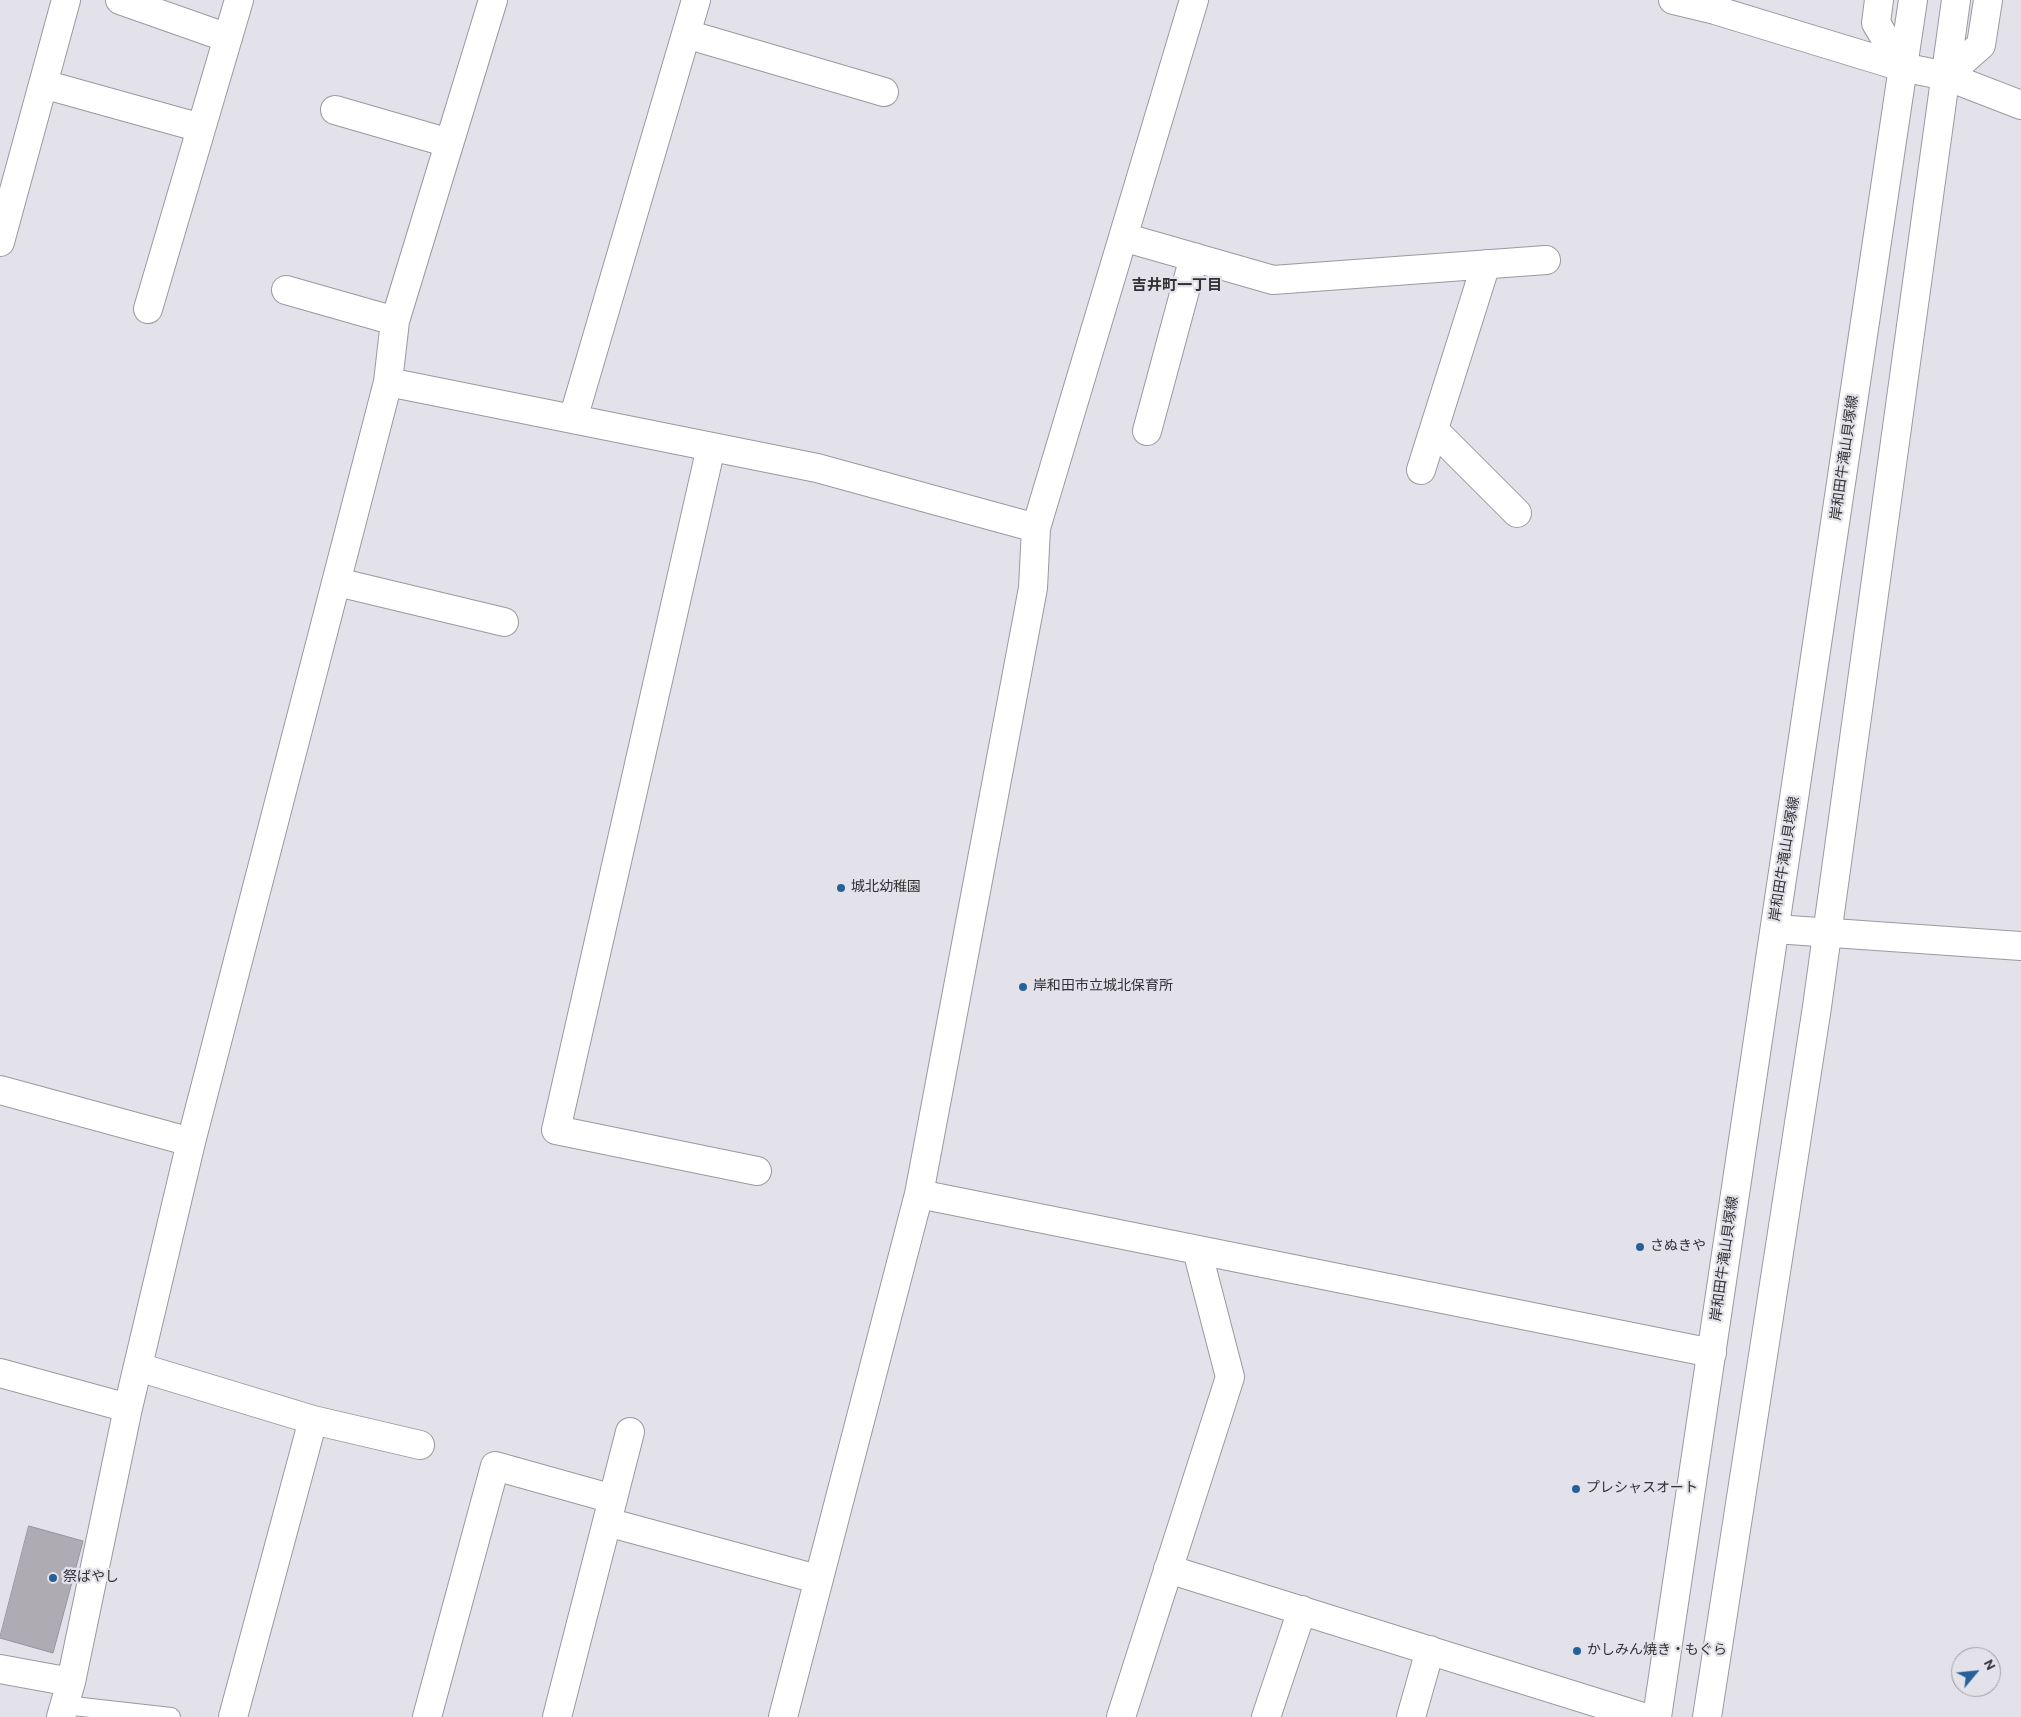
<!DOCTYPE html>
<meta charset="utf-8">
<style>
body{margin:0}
#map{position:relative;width:2021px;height:1717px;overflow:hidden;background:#e3e2ea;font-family:Overpass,sans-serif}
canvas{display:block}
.north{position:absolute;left:1951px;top:1647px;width:50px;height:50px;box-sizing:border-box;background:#e3e2ea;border:1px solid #9c9ba1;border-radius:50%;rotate:62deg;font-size:14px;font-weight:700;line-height:20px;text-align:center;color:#313033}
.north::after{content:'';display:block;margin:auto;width:18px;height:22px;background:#286199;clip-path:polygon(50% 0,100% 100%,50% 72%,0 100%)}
</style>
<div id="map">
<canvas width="2021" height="1717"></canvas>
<div class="north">N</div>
</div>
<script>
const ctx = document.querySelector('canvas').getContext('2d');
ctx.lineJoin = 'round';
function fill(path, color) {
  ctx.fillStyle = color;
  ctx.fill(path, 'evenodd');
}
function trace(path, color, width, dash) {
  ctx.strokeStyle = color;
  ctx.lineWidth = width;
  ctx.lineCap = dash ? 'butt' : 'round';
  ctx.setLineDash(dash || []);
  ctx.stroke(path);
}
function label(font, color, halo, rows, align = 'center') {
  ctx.font = font + ' Overpass,"Noto Sans JP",sans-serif';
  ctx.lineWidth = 4.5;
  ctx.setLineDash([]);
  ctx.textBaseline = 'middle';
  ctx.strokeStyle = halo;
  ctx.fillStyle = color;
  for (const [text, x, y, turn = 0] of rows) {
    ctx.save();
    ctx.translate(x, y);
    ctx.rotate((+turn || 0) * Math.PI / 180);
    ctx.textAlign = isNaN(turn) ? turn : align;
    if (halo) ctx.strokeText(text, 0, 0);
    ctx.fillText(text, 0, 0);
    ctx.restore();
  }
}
const building = new Path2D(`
 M29,1526L83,1541L53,1653L0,1638Z`);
const service = new Path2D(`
 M64,1705L171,1717`);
const minor = new Path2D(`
 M120,0L228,38
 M1673,0L1715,10L1902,67L1946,76L2021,105
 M1879,0L1876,23L1902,67
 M686,34L884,92
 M1946,76L1981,45L1988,0
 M43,84L201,128
 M335,110L449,143
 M1123,237L1273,280L1546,260
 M0,242L66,0
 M286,290L395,321
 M148,309L239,0
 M388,382L817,468L1036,528L1033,588L919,1194L783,1717
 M573,419L696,0
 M1434,430L1517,513
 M1147,431L1194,257
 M711,447L556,1130L757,1171
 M1421,470L1486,264
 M1036,528L1194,0
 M337,582L504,622
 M0,1090L191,1142
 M919,1194L1712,1353
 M138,1367L313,1420L420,1445
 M0,1373L128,1408
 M607,1522L817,1579
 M1168,1569L1643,1717
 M0,1669L71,1682
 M61,1717L71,1682L128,1408L191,1142L388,382L395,321L493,0
 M233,1717L313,1420
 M427,1717L495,1466L613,1499
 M557,1717L630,1432
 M1121,1717L1230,1377L1197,1250
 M1266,1717L1302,1610
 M1411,1717L1430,1650`);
const tertiary = new Path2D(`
 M1775,929L2021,946`);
const primary = new Path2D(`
 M1657,1717L1913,0
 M1707,1717L1817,1007L1956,0`);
const markers = [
 [841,888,5,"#286199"],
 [1023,987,5,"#286199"],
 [1640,1247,5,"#286199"],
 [1576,1489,5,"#286199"],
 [53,1578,5,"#286199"],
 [1577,1651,5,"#286199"]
];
const streetNames = [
 ["岸和田牛滝山貝塚線",1846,458,-82],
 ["岸和田牛滝山貝塚線",1786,859,-81],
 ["岸和田牛滝山貝塚線",1726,1259,-82]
];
const poiNames = [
 ["城北幼稚園",851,888],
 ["岸和田市立城北保育所",1033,987],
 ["さぬきや",1650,1247],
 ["プレシャスオート",1586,1489],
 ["祭ばやし",63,1578],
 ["かしみん焼き・もぐら",1587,1651]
];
const neighbourhoodNames = [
 ["吉井町一丁目",1177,287]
];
fill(building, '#aeabb2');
trace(building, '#97949b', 1);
trace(service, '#9a99a1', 20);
trace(minor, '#9a99a1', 30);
trace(tertiary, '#9a99a1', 30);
trace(primary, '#9a99a1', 30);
trace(service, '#fff', 18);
trace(minor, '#fff', 28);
trace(tertiary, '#fff', 28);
trace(primary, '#fff', 28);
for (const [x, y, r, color] of markers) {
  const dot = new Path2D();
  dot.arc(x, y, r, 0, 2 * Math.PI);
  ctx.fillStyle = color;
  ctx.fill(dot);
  trace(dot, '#e3e2ea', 2);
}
label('14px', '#313033', '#e3e2ea', streetNames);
label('14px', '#313033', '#e3e2ea', poiNames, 'left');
label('bold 15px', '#313033', '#e3e2ea', neighbourhoodNames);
</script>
